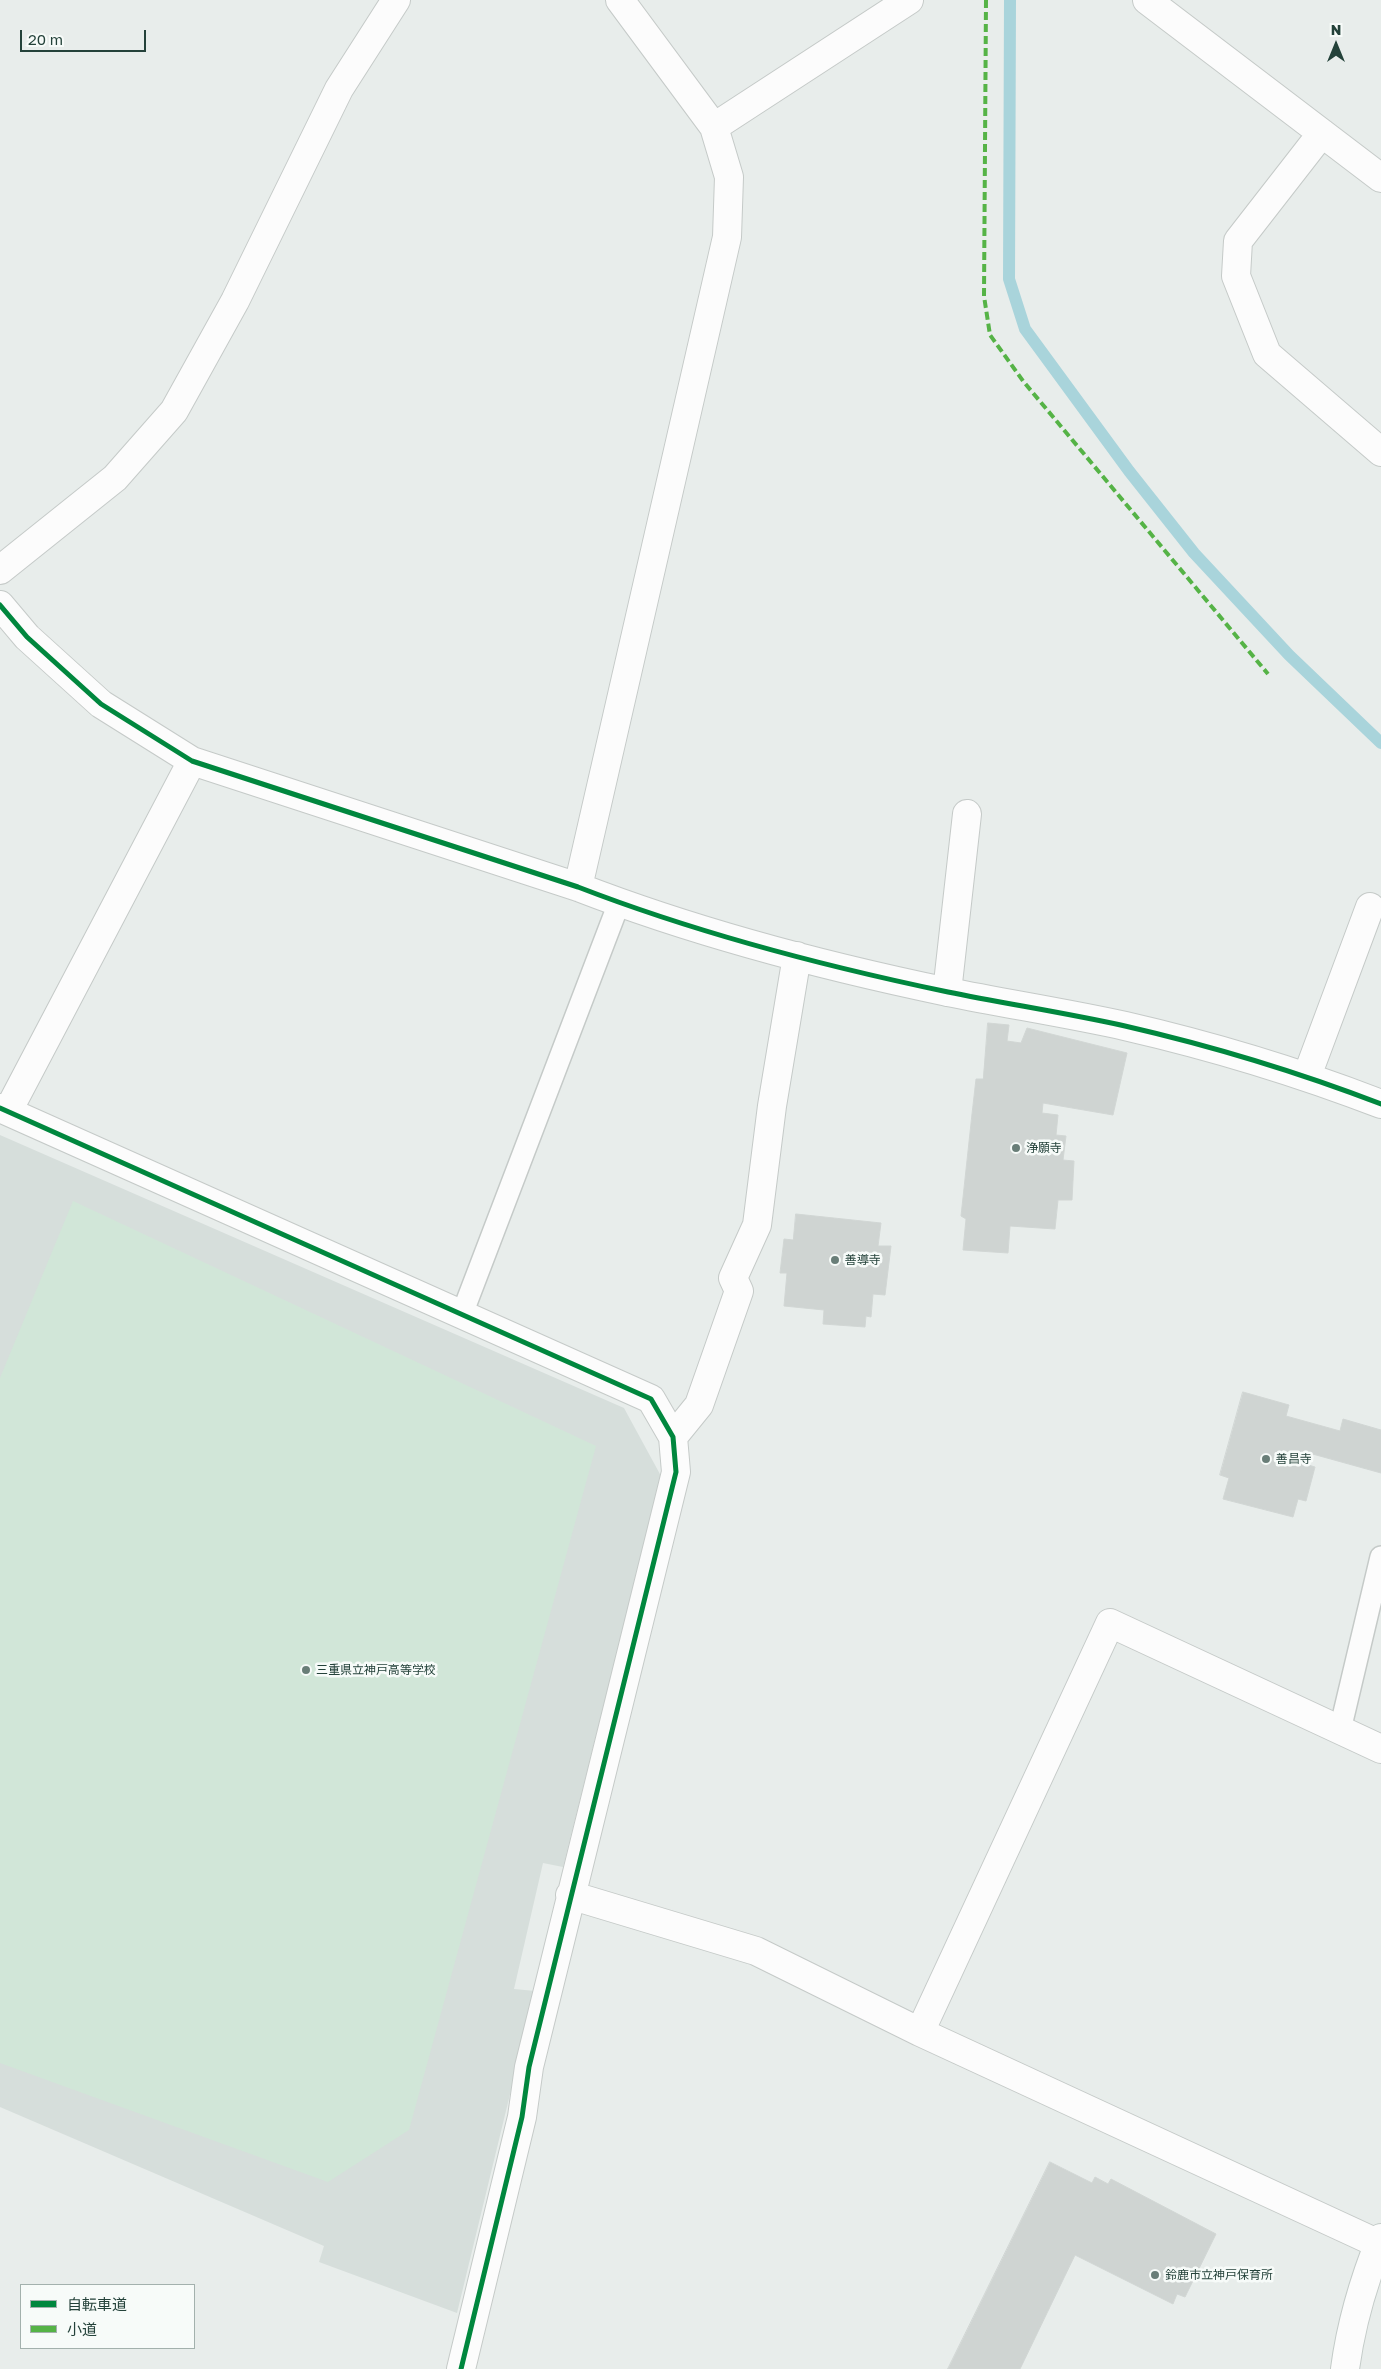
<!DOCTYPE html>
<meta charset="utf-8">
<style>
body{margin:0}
#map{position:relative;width:1381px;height:2369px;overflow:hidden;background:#e8edeb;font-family:"Golos Text","Noto Sans JP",sans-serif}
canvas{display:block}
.legend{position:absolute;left:20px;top:2284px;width:175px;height:65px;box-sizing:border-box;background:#f7fbf9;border:1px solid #a3b1ad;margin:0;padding:6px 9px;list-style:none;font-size:15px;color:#24423a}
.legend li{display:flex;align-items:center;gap:10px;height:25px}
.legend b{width:25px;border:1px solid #a3b1ad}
.north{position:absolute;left:1311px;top:20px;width:50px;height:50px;-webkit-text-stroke:4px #f7fbf9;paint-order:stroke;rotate:0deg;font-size:14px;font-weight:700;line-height:20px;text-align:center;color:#24423a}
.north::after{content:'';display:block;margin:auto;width:18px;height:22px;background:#24423a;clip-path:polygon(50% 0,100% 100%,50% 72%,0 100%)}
.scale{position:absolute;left:20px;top:30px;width:126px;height:22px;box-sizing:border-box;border:2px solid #24423a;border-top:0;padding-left:6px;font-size:15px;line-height:18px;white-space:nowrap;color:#24423a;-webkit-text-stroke:4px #f7fbf9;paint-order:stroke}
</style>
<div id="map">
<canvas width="1381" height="2369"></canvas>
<ul class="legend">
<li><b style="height:6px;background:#00873e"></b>自転車道</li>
<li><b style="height:6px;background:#55b346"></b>小道</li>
</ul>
<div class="north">N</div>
<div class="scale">20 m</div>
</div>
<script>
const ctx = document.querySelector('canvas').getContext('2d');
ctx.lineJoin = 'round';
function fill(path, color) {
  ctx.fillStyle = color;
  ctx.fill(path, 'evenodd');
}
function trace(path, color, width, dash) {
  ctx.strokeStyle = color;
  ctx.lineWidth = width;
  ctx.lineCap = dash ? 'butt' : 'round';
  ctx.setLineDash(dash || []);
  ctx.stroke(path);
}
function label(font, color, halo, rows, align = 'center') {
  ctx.font = font + ' "Golos Text","Noto Sans JP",sans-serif';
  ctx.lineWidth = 5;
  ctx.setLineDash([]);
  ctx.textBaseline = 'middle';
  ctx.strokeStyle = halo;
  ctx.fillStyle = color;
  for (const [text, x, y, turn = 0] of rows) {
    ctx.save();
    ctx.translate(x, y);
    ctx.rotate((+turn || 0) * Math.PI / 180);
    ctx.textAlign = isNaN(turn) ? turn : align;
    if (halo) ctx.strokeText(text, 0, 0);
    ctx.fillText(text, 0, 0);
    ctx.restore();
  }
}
const built = new Path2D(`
 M0,1135L624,1408L661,1476L563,1867L543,1863L514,1989L535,1991L457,2313L319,2262L324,2246L0,2107Z`);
const green = new Path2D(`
 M73,1201L596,1446L409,2130L328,2182L0,2063V1378Z`);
const stream = new Path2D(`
 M1010,0L1009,279L1025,329L1129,471L1194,553L1289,655L1381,743`);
const building = new Path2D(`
 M988,1023L1009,1025L1007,1041L1021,1043L1027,1028L1127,1053L1113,1115L1043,1103L1042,1113L1058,1115L1056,1135L1066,1136L1063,1160L1074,1161L1072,1200H1058L1055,1229L1010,1226L1008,1253L963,1250L966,1219L961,1216L972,1114L976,1079H983Z
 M796,1214L881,1223L878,1246H891L885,1295L873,1294L871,1317L866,1316L865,1327L823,1324L824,1310L784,1306L787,1273H780L784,1239L793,1240Z
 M1243,1392L1289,1405L1286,1416L1340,1431L1343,1419L1381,1430V1473L1309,1453L1305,1464L1315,1467L1306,1501L1298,1499L1293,1517L1223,1499L1229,1478L1220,1475Z
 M1050,2162L1092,2183L1095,2177L1108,2184L1111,2179L1216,2234L1185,2297L1177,2294L1173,2304L1075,2255L1020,2369H948Z`);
const lane = new Path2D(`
 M462,1314L619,903
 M1340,1730L1381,1557`);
const street = new Path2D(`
 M1147,0L1381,178
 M714,127L909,0
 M1322,133L1238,241L1236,276L1267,354L1381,452
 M0,570L115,478L174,411L235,301L339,89L396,0
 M0,605L27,637L101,704L192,761L578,887C697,933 823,966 948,992C1007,1004 1066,1013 1125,1026C1212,1046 1298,1072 1381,1104
 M578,887L727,237L729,177L714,127L620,0
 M947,992L967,814
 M1307,1076L1370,907
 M0,1108L651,1399L673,1437L676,1472L529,2067L522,2117L461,2369
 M8,1111L192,761
 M673,1437L699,1405L739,1291L733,1278L757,1225L772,1106L797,956
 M570,1895L756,1951L920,2032L1381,2245
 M920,2032L1110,1623L1381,1749`);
const secondary = new Path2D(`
 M1345,2369C1351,2324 1364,2280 1381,2238`);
const quiet = new Path2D(`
 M986,0L984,296L990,335L1023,381L1268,674`);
const cycleway = new Path2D(`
 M0,605L27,637L101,704L192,761L578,887C697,933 823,966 948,992C1007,1004 1066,1013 1125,1026C1212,1046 1298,1072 1381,1104
 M0,1108L651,1399L673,1437L676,1472L529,2067L522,2117L461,2369`);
const markers = [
 [1016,1148,5,"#697e78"],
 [835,1260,5,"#697e78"],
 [1266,1459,5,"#697e78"],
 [306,1670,5,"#697e78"],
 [1155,2275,5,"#697e78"]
];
const poiNames = [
 ["浄願寺",1026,1148],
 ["善導寺",845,1260],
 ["善昌寺",1276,1459],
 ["三重県立神戸高等学校",316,1670],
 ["鈴鹿市立神戸保育所",1165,2275]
];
fill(built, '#d6dedb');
fill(green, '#d1e6d8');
trace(stream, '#a9d4db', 12);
fill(building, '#cfd4d2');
trace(building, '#d1d6d4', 1);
trace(lane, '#c5cac8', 24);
trace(street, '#c5cac8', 30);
trace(secondary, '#c3cbc8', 30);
trace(lane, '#fcfcfc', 21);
trace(street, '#fcfcfc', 28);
trace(secondary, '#fcfcfc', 28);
trace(quiet, '#55b346', 4, [8, 4]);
trace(cycleway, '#00873e', 5);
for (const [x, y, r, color] of markers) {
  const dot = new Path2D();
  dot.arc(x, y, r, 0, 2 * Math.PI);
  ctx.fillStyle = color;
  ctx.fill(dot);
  trace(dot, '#f7fbf9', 2);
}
label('12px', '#24423a', '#f7fbf9', poiNames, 'left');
</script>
